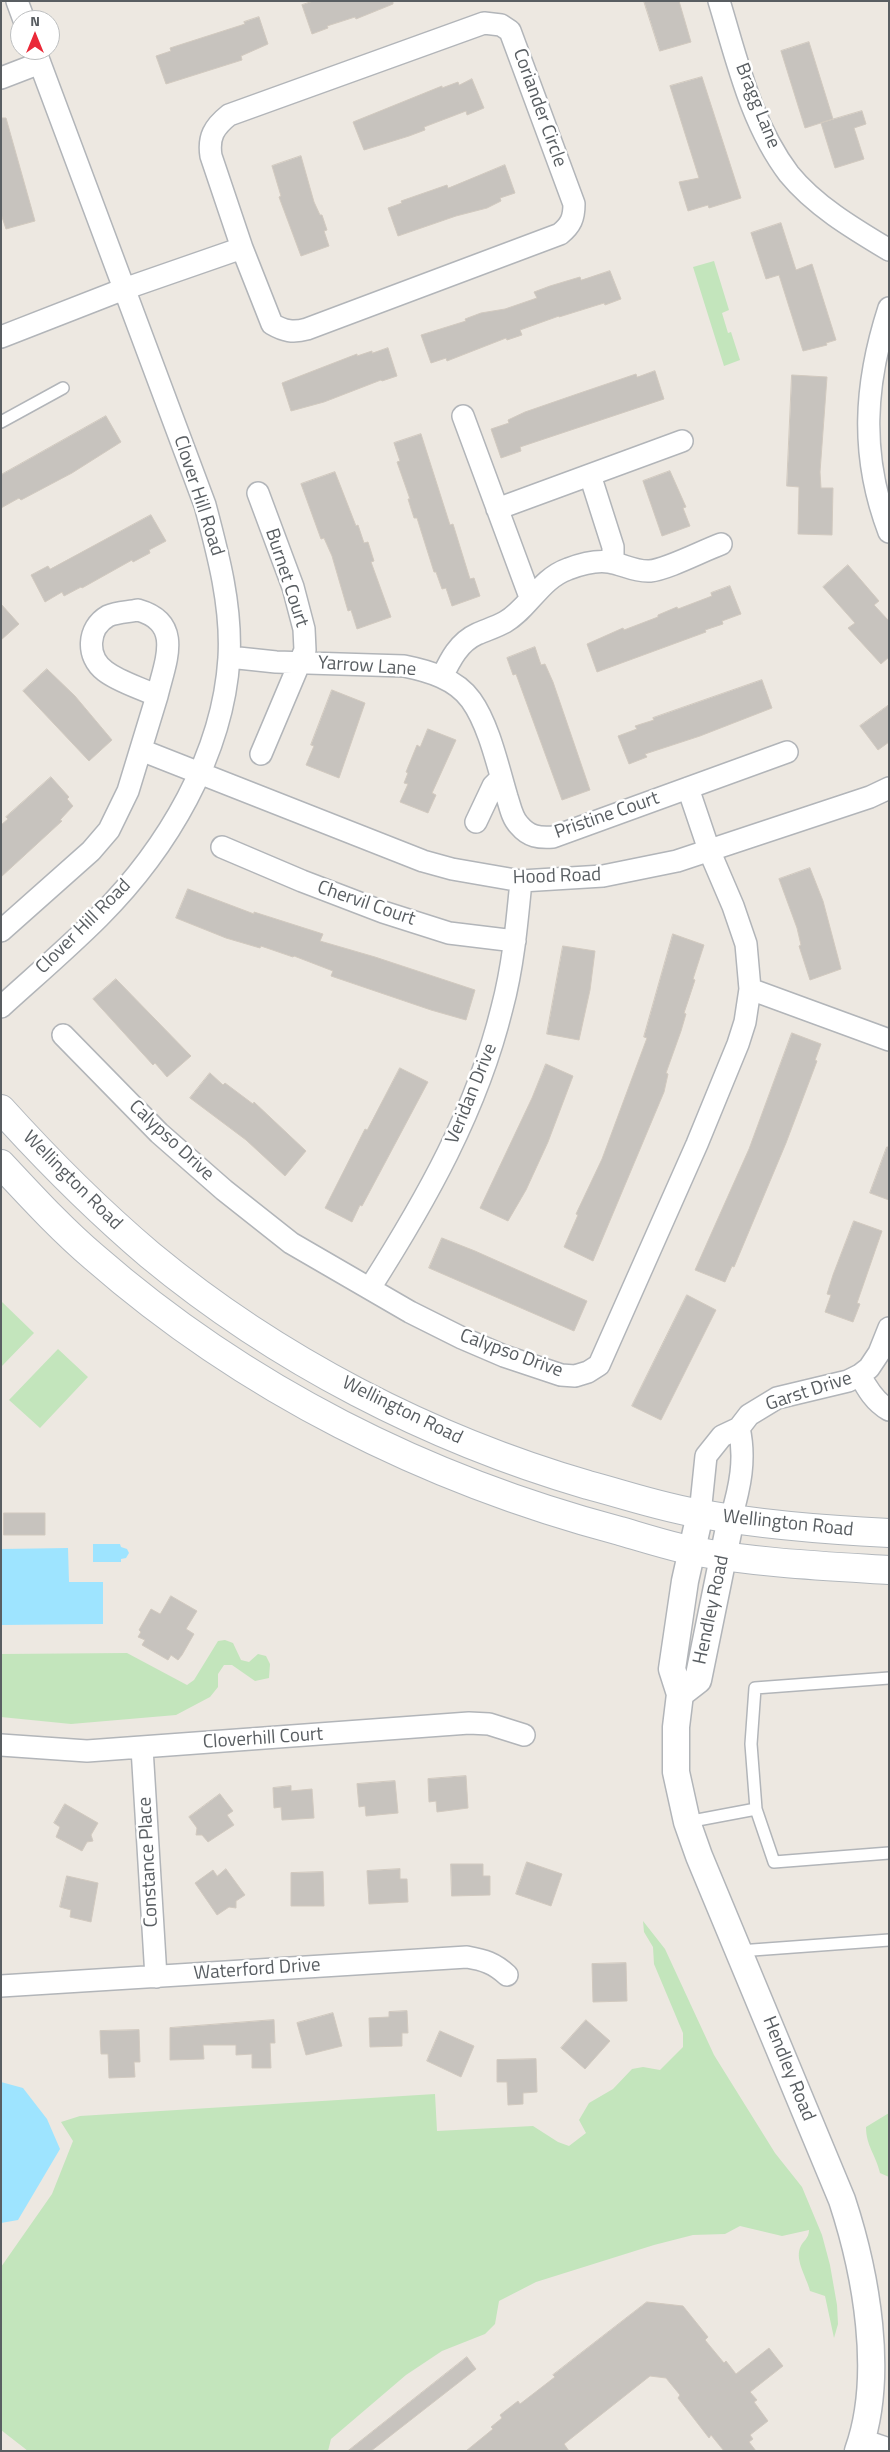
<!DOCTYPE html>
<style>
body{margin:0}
#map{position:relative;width:890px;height:2452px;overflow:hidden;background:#ede8e1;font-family:"Titillium Web",sans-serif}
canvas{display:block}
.frame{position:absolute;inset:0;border:2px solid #595e62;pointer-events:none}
.north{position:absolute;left:10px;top:10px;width:50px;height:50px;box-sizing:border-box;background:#fff;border:1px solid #bdbfc0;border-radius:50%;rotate:0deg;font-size:14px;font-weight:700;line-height:20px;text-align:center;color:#595e62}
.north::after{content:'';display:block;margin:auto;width:18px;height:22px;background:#ea2938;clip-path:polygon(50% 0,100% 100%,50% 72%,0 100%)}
</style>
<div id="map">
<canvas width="890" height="2452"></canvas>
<div class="frame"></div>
<div class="north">N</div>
</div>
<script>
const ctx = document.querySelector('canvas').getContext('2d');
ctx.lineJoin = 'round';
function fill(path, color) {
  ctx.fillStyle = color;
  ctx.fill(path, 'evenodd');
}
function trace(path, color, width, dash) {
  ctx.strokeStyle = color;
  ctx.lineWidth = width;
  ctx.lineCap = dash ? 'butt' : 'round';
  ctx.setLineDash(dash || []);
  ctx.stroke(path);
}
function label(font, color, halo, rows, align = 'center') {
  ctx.font = font + ' "Titillium Web",sans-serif';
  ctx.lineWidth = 5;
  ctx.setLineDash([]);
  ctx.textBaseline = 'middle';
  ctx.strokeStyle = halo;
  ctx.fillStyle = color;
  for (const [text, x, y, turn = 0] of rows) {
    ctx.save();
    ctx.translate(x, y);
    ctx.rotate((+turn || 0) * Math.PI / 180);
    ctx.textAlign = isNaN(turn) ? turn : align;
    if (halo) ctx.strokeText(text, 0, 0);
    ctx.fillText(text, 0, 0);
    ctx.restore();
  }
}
const green = new Path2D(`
 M714,261L729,310L722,313L728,333L731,332L740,360L724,366L693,267Z
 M1,1301L34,1333L1,1367Z
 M58,1349L88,1377L40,1428L9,1400Z
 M225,1640L233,1643L241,1660L249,1662L258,1654L266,1656L270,1664L269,1678L255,1681L232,1665H224L218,1674V1687L210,1697L176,1715L71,1724L1,1717V1654L127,1653L187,1685L194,1680L218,1641Z
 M643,1921L665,1949L714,2055L775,2153L802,2187L822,2235L830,2265L837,2305L838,2324L834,2338L825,2296L810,2291C807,2278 795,2261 800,2248C803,2240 809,2239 809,2230L782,2236L740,2226L725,2234L693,2235L654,2245L536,2282L499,2301L495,2324L485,2334L442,2351L406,2375L331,2439L328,2451H28L1,2430V2267L52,2194L73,2141L61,2122L80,2116L435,2094L437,2131L533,2126L558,2142L569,2146L586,2133L579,2120L589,2103L613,2089L632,2069L643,2067L660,2070L683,2047V2033L654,1964L653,1947L644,1932Z
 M889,2113V2177L880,2173C876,2155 866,2146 866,2127Z`);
const water = new Path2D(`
 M93,1544H120L121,1547L127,1549L129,1553L126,1558L121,1559V1562H93Z
 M68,1548L69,1582H103V1624L1,1625V1549Z
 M1,2082L23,2088L47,2119L60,2149L18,2220L1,2223Z`);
const building = new Path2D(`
 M314,1H393V4L356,19L355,17L327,26L328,28L312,34L302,5Z
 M644,1H679L691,42L660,51Z
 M259,17L268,44L241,56L242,60L166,84L156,56L171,51L170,48L245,24L244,22Z
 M809,42L833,119L805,128L781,51Z
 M702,77L741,198L709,208L708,205L688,211L679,182L699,178L670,86Z
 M472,79L484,108L467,115L466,111L424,127L425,130L409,136L364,150L353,122L442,86V88L458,82L459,85Z
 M862,111L866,124L854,128L864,159L835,168L821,123Z
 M1,118H6L35,221L6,229L1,214Z
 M301,156L314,202L320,215H322L327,230L324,231L329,246L301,256L279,197L281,196L272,166Z
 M505,165L515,193L500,198L501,201L487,208L456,216L398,236L388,208L402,203L401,201L447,185L448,188Z
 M781,223L796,270L812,264L836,340L826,343L827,345L803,351L779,275L766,279L751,233Z
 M610,271L621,299L605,305L604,303L559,317V316L520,330L522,335L507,340L506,338L447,361L446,358L431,363L421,335L466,321L465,319L481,313L505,309L537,298L534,292L550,286L580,277L581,280Z
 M388,348L397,376L382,381L381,380L324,402L291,411L282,383L357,354V356L372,351V353Z
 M655,371L664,399L520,447L521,451L501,458L491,429L509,423L508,420L525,412L580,393L636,374L637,377Z
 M792,375L827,377L820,472L821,488H833L832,535L798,534L799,487L787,486Z
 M106,416L121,442L72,473L21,500L19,498L1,508V475Z
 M421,434L450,525L453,524L470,579L474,578L480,596L452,606L446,588L442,589L436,572H434L417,518H414L408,499H410L397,462L400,461L394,443Z
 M670,471L686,507L683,508L690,526L662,536L643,481Z
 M335,472L356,526L358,525L364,543L368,542L374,561L371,562L391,617L357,629L351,610L348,611L332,556L324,538L321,539L301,484Z
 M151,515L166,541L149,550L150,553L133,562L132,560L82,588L81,587L64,596L62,592L45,602L31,575L48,566L50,569Z
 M848,565L879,601L874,605L889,621V657L881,664L848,628L855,623L823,587Z
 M730,586L741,614L722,621L723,624L705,630L706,632L597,672L587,644L623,628L624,630L658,617V615L677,607L678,609L712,596L711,593Z
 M1,604L19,624L1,640Z
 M535,647L541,665L545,664L553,682L590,790L562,800L516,674L513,675L507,658Z
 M47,669L75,696L112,740L89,761L23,691Z
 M762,680L772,708L700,736L645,754L647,757L629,764L618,736L637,729L635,726L654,720L653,718Z
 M332,690L365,703L339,778L306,765L314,746L311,745Z
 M889,705V742L878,750L860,726Z
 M428,729L456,740L432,793L436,795L428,813L400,802L408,784L404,783L408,773L406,772L417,745L420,747Z
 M51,777L69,797L67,799L73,806L60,820L62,821L1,877V825L8,819L6,817Z
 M810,868L823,901L841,969L810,980L799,946L801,945L797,928L779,879Z
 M188,889L254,914V912L323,934L320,941L375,957L475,990L466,1020L431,1010L331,976L333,971L294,956L293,957L261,946L260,948L226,938L176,918Z
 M673,934L704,945L693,979L695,980L684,1013L686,1014L681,1031L666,1073L668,1074L664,1092L593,1261L564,1247L578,1215L576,1214L602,1159L647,1038L644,1037Z
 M563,946L595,951L590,990L579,1040L547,1034Z
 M116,979L191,1056L167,1077L155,1063L153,1065L93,999Z
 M792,1033L821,1044L815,1060L817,1061L786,1143L734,1267L732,1266L725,1282L695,1270L749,1149Z
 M546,1064L573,1076L548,1142L526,1190L508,1221L480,1208L532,1098Z
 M400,1068L428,1082L362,1206L360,1205L352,1222L325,1208L365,1129L367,1130Z
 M210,1073L223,1085L225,1083L253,1104L254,1102L306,1151L285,1176L246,1140L190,1098Z
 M887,1147H889V1200L870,1193Z
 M854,1221L882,1231L857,1303L860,1304L853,1322L825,1312L831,1295L827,1294L833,1275Z
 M442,1238L475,1251L587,1301L574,1331L429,1268Z
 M687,1295L716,1310L661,1420L632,1406Z
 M4,1513H45V1535H4Z
 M171,1596L197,1611L186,1629L194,1634L182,1655L178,1660L171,1655L168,1660L142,1645L145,1640L138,1637L141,1632L139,1630L151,1609L160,1614Z
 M466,1776L468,1808L437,1812L436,1801L429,1802L428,1779Z
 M395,1781L398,1813L366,1816L365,1806L359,1807L357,1784Z
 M291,1786V1791L312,1789L314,1818L282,1820L281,1807L274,1808L273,1788Z
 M220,1794L233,1811L227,1815L234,1825L208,1842L202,1835H196L197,1828L189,1817Z
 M65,1804L98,1823L91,1835L93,1841L87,1842L82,1851L56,1837L60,1827L54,1823Z
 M527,1862L562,1874L551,1906L516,1894Z
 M451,1864H483V1876H490V1895L452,1896Z
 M226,1869L245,1895L236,1901V1908L229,1907L217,1915L195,1883L213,1870L217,1876Z
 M400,1869V1879H407L408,1902L369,1904L367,1871Z
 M323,1872L324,1906H291V1873Z
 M67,1876L98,1883L91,1922L70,1917L71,1910L60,1907Z
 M626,1963L627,2001L593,2002L592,1964Z
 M407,2011L408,2033H402V2046L370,2047L369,2018L389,2017V2012Z
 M333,2013L342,2046L306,2055L297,2023Z
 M274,2020L275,2043H270L271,2068H252V2054L236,2055V2045H203L204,2059L170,2060V2028Z
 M586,2020L610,2041L585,2069L561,2048Z
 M139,2030L140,2062H134L135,2077L109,2078L108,2054H101L100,2031Z
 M440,2031L474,2046L461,2077L427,2061Z
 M536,2059L537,2092L523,2093V2104L508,2105L507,2082H497V2060Z
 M647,2302L683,2306L708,2337L705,2340L724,2363L726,2361L736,2374L769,2348L783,2366L750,2392L757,2400L754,2402L768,2421L750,2435L753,2439L749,2442L756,2451H724L711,2435L709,2438L678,2398L680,2395L666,2378L650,2376L564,2444L569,2451H466L493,2429L491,2427L502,2418L500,2415L518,2401L520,2404L555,2377L553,2375Z
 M467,2357L476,2369L371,2451H348Z`);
const service = new Path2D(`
 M1,422L63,388
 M889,1678L755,1688L751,1744L756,1809L774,1862L889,1853
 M687,1822L756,1809
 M739,1951L889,1940`);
const minor = new Path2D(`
 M17,1L24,20
 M719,1C737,60 751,124 789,174C815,206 854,229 889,250
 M484,23L501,25L510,31L574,204C574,218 571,225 560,234L307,329C293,333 284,331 272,324L242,248L211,156C208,137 214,127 229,115Z
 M1,78L40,63
 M889,308C864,385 860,456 889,532
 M1,337L124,289L242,248
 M463,416L530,597
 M590,475L613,547V563
 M258,493L293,587L304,629L305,650L261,754
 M497,509L682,441
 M138,610C184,623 165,662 157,696C141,688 119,682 105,671C86,657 87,628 108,616C117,612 129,612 138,610Z
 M229,657L276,662L404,666C429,671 456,679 471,700C489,725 498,767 507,797C510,806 512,818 519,825C529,837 539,838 553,837L787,752
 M442,677C450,660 459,642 477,634C486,630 496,627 505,622C529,608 540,579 568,569C581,564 595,560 609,562C623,564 634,572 650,571C668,569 702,551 721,544
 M141,750L423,861L452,869L521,881L603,876L677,861L870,797L889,788
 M476,822L493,786L501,778
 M222,847L302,881L383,912L449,933L515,941
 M1,931L91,851L109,830L128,791L157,696
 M750,989L889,1040
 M1,1007C34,977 68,948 99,917C167,849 223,755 229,658C232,606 218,554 205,505L35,50
 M63,1035L159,1133L224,1190L291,1243L410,1312L462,1338L504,1356L561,1375L575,1376L588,1372L599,1365L697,1144L738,1044L745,1022L750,989L746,944L733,906L709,850L688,788
 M370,1288C426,1200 477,1110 502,1008C513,967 517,923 521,881
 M860,1375C867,1389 875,1402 889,1410
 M700,1514L706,1456L722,1436L739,1428L749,1415L777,1398L848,1381L860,1375L869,1368L879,1353L889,1328
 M731,1518C740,1487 746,1459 739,1428
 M1,1745L87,1751L469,1723L489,1724L524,1735
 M142,1748L156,1977
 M1,1986L467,1957C484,1960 494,1963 507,1975
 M862,2440L889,2449`);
const tertiary = new Path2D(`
 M700,1514L685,1581L672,1669L680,1694L676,1727V1772L687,1822L699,1856L842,2200C866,2273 885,2376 858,2451
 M680,1694L698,1680L731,1518`);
const secondary = new Path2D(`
 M1,1109C48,1161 97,1210 150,1255C277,1360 430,1439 588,1485C626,1495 663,1508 702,1514C763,1525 827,1530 889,1533
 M1,1164C31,1196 61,1229 94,1257C245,1389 427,1480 620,1531C644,1538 669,1546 693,1551C757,1563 824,1566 889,1570`);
const streetNames = [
 ["Bragg Lane",757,106,68],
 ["Coriander Circle",539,108,70],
 ["Clover Hill Road",198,496,72],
 ["Burnet Court",286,578,72],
 ["Yarrow Lane",367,667,4],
 ["Pristine Court",607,816,-19],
 ["Hood Road",557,877,-2],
 ["Chervil Court",366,904,19],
 ["Clover Hill Road",84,927,-45],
 ["Veridan Drive",472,1094,-68],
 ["Calypso Drive",171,1141,43],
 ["Wellington Road",72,1181,45],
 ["Calypso Drive",511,1354,20],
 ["Garst Drive",809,1392,-18],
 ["Wellington Road",402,1411,26],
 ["Wellington Road",788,1524,6],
 ["Hendley Road",712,1610,-78],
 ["Cloverhill Court",263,1739,-4],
 ["Constance Place",149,1862,-93],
 ["Waterford Drive",257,1970,-4],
 ["Hendley Road",788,2069,68]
];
fill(green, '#c3e5bc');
fill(water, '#9ee4ff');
fill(building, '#c7c3be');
trace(building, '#d1c9bf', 1);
trace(service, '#b2b5b9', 14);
trace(minor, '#b2b5b9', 24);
trace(tertiary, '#b2b5b9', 29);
trace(secondary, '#b2b7bc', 30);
trace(service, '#fff', 11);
trace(minor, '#fff', 21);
trace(tertiary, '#fff', 26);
trace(secondary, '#fff', 28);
label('19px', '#595e62', '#fff', streetNames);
</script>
